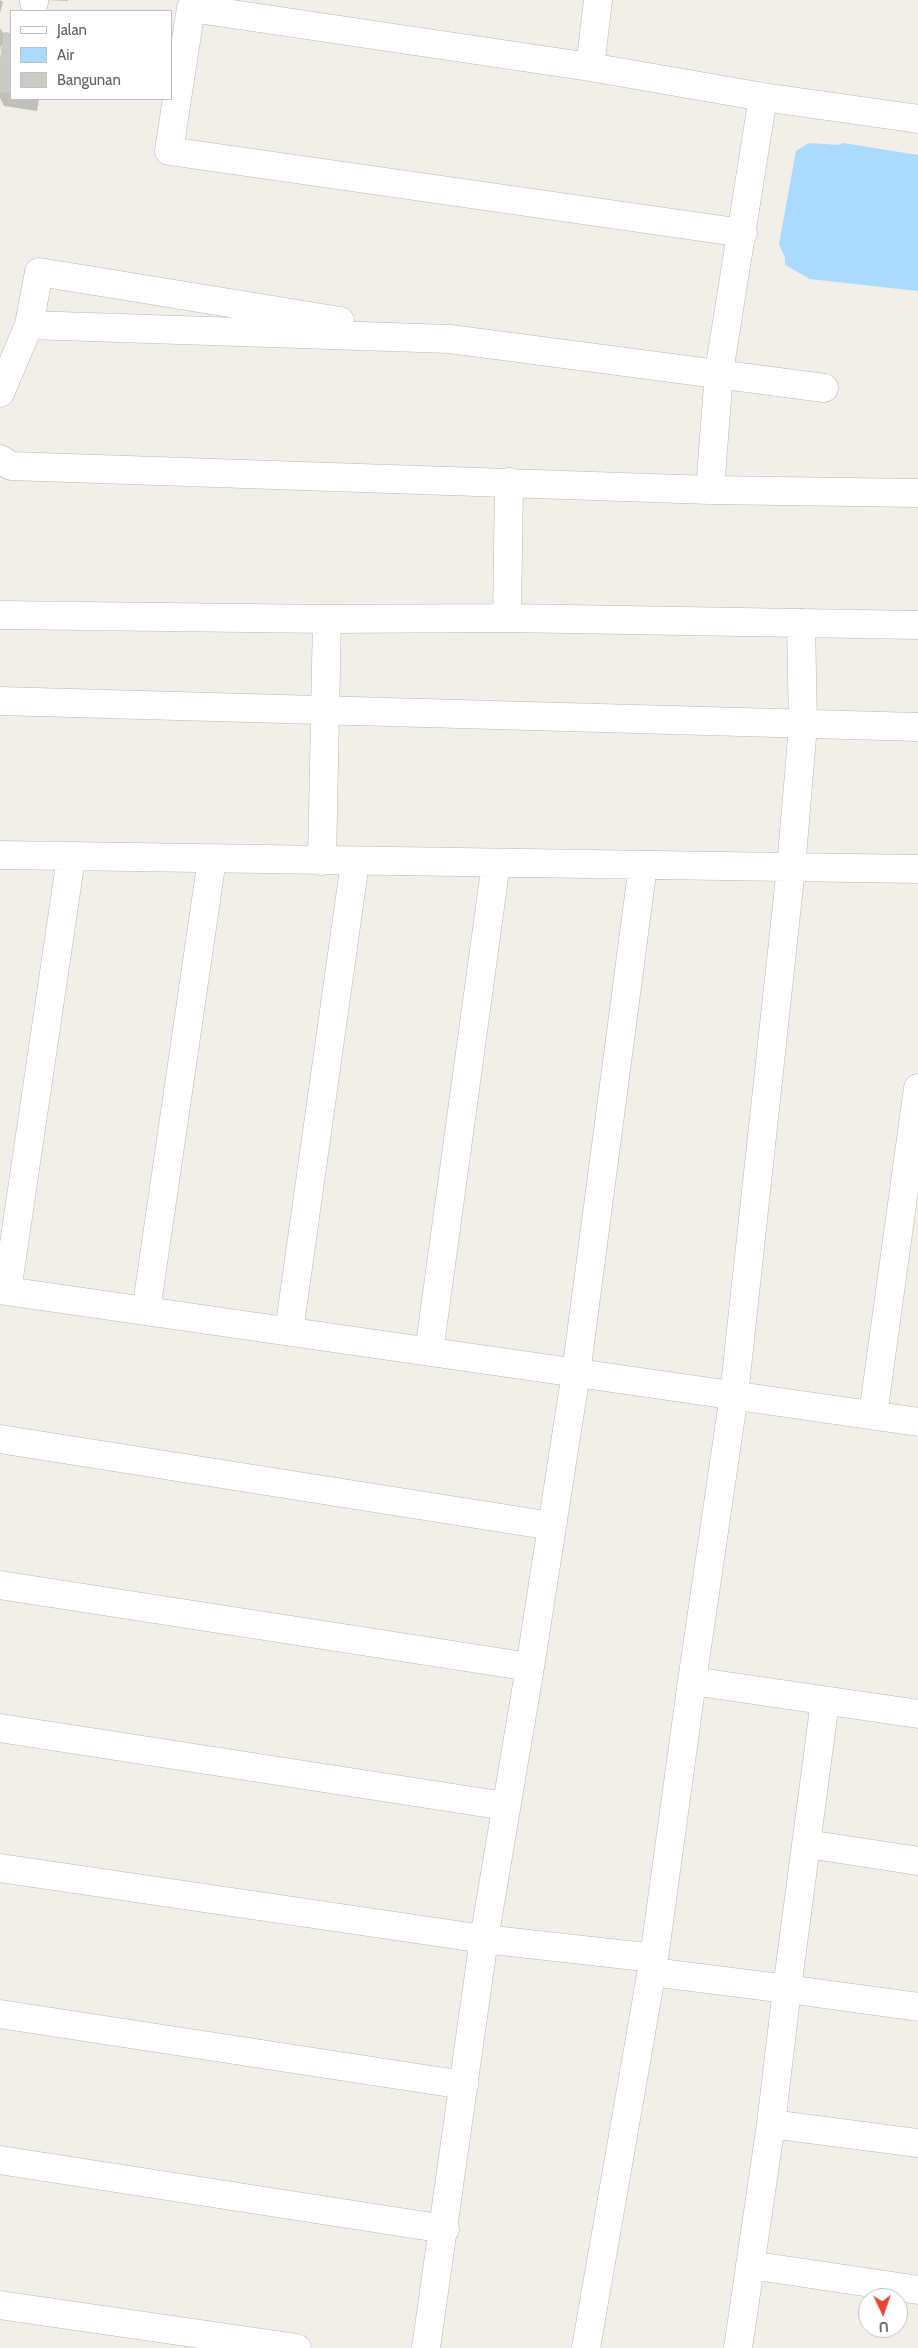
<!DOCTYPE html>
<style>
body{margin:0}
#map{position:relative;width:918px;height:2348px;overflow:hidden;background:#f1efe8;font-family:Cabin,sans-serif}
canvas{display:block}
.legend{position:absolute;left:10px;top:10px;width:162px;height:90px;box-sizing:border-box;background:#fff;border:1px solid #bfc1c3;margin:0;padding:6px 9px;list-style:none;font-size:15px;color:#5f6368}
.legend li{display:flex;align-items:center;gap:10px;height:25px}
.legend b{width:25px;border:1px solid #bfc1c3}
.north{position:absolute;left:858px;top:2288px;width:50px;height:50px;box-sizing:border-box;background:#fff;border:1px solid #bfc1c3;border-radius:50%;rotate:177deg;font-size:14px;font-weight:700;line-height:20px;text-align:center;color:#5f6368}
.north::after{content:'';display:block;margin:auto;width:18px;height:22px;background:#ea4335;clip-path:polygon(50% 0,100% 100%,50% 72%,0 100%)}
</style>
<div id="map">
<canvas width="918" height="2348"></canvas>
<ul class="legend">
<li><b style="height:6px;background:#fff"></b>Jalan</li>
<li><b style="height:14px;background:#aadaff"></b>Air</li>
<li><b style="height:14px;background:#cccac5"></b>Bangunan</li>
</ul>
<div class="north">U</div>
</div>
<script>
const ctx = document.querySelector('canvas').getContext('2d');
ctx.lineJoin = 'round';
function fill(path, color) {
  ctx.fillStyle = color;
  ctx.fill(path, 'evenodd');
}
function trace(path, color, width, dash) {
  ctx.strokeStyle = color;
  ctx.lineWidth = width;
  ctx.lineCap = dash ? 'butt' : 'round';
  ctx.setLineDash(dash || []);
  ctx.stroke(path);
}
const water = new Path2D(`
 M809,143L839,145L843,143L918,155V291L810,279L785,265V258L779,244L796,151Z`);
const shadow = new Path2D(`
 M0,0L3,2L0,13Z
 M45,0H68V1Z
 M0,28L5,36V33L11,34V99H39L37,111L4,106L0,98V67L3,46H1L0,52Z`);
const building = new Path2D(`
 M4,32L11,33V94L0,92V59Z`);
const minor = new Path2D(`
 M34,2V0
 M590,67L598,0
 M743,233L169,151L191,8L590,67L763,97L918,119
 M29,325L39,272L340,321
 M0,393L29,325L450,339L824,388
 M0,459L11,466L710,490L918,493
 M509,482L507,618L918,625
 M710,490L719,372L763,97
 M0,615L327,619L507,618
 M0,701L918,727
 M0,855L918,869
 M322,861L327,619
 M0,1290L918,1422
 M7,1291L71,858
 M146,1311L212,859
 M289,1331L355,862
 M429,1352L496,863
 M873,1415L918,1088
 M0,1439L552,1526
 M0,1585L530,1667
 M692,1681L918,1714
 M825,1701L787,1989L918,2007
 M0,1728L505,1806
 M807,1844L918,1861
 M0,1868L484,1939L654,1958
 M652,1972L787,1989L771,2124L738,2348
 M0,2014L464,2085
 M771,2124L918,2143
 M0,2160L445,2229
 M750,2265L918,2290
 M0,2305L297,2348
 M426,2348L484,1939L530,1667L576,1373L643,865
 M586,2348L654,1958L692,1681L734,1395L791,868L803,726L801,623`);
fill(water, '#aadaff');
fill(shadow, '#0003');
fill(building, '#cccac5');
trace(minor, '#b5b8bc', 29);
trace(minor, '#fff', 28);
</script>
